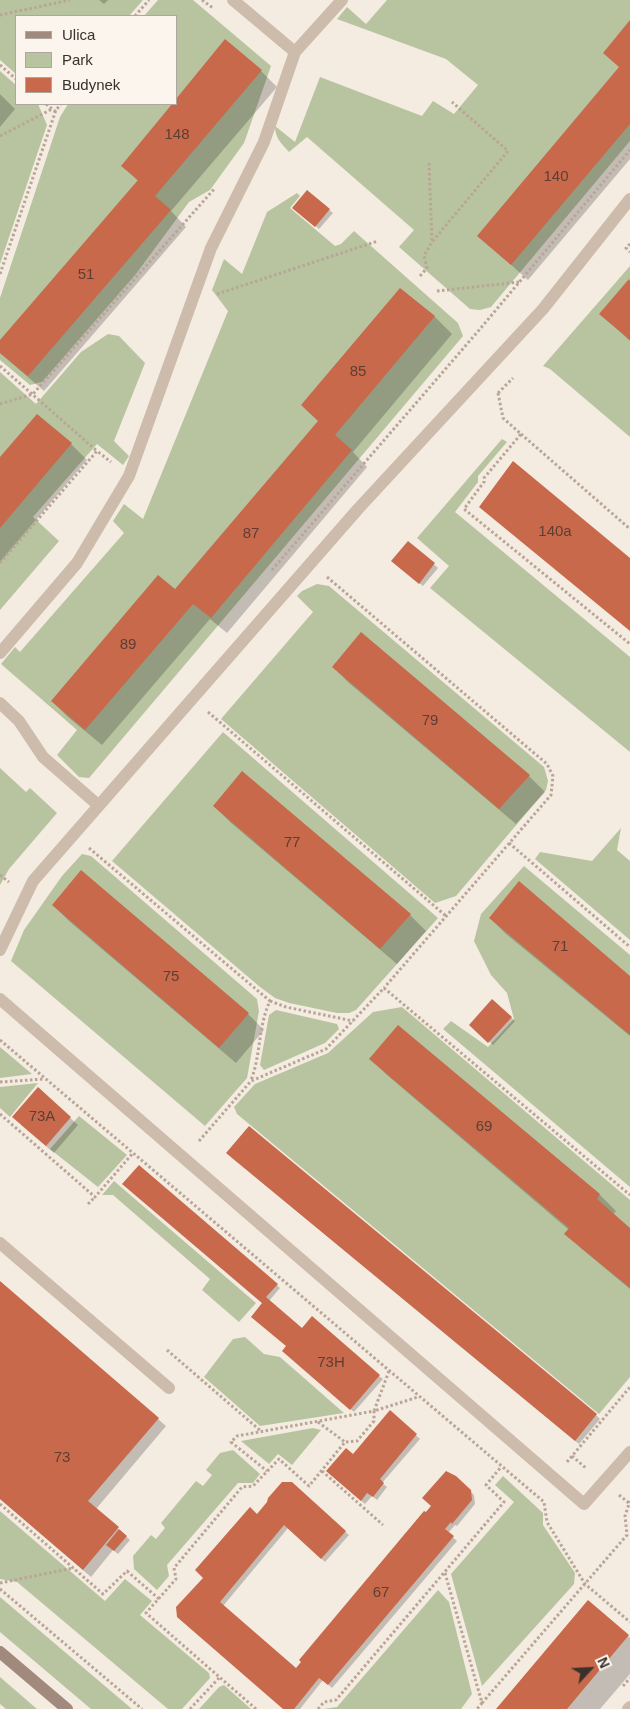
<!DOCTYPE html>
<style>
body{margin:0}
#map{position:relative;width:630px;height:1709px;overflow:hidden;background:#f4ebe1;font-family:Helvetica,sans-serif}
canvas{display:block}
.legend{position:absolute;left:15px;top:15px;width:162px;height:90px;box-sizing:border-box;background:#fbf5ee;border:1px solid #aea6a0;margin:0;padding:6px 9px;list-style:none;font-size:15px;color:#3b302b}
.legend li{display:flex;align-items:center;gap:10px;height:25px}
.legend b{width:25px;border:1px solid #aea6a0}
.north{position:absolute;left:565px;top:1644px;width:50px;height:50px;-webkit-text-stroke:4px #fbf5ee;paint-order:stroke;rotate:65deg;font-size:14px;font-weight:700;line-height:20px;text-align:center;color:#3b302b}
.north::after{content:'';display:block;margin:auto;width:18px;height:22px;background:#3b302b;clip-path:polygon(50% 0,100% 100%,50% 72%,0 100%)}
</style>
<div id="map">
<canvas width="630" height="1709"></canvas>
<ul class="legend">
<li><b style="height:6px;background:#a18a7d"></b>Ulica</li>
<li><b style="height:14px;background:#b8c4a0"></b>Park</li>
<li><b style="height:14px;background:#c8694b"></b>Budynek</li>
</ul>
<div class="north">N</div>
</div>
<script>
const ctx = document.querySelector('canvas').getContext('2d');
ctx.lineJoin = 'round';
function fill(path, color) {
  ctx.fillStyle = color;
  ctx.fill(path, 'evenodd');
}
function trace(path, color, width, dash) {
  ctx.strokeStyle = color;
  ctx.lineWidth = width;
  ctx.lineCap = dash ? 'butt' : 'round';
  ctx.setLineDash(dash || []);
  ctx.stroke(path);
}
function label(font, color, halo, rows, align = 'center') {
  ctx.font = font + ' Helvetica,sans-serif';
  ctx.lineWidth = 4.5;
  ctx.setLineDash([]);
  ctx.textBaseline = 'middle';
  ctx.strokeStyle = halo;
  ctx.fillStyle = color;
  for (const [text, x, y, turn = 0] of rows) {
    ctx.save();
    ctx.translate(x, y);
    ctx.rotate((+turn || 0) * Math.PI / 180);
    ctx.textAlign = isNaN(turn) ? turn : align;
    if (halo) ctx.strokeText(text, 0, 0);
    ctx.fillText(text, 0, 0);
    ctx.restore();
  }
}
const green = new Path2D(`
 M0,0H143L129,16H16V74L0,60Z
 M158,0H193L271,66L244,143L210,190L189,202L136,274L42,382L30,385L0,360V298L60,117L68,104H176V16H144Z
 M387,0H630V141L491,307L480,310L470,309L399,247L414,230L307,137L289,152C281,143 275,138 275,126L295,142L320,77L422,116L433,101L454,114L478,85L446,59L337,19L347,7L366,24Z
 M0,71L16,85V104H38L47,125L0,264Z
 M297,193L300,196L290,208L335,246L341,244L354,231L458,323L463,336L89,778L79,777L57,755L77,730L1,664L15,647L20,652L124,533L113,521L124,504L143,519L228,311L212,290L224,259L242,274L267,212Z
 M630,266V437L550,369L543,366Z
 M108,334L119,336L145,363L114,441L129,456L123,465L97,444L33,517L59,541L0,610V372L36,404L81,352Z
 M502,439L507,442L478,476V482L455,512L630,657V752L430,588L449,566L417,538Z
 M317,584L329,586L544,767L548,781L546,790L456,896L435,903L221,719L313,612L297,596L302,591Z
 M223,732L438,918L356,1010L349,1013H337L289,1003L275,998L260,987L112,861Z
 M0,768L26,792L30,788L57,813L9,869L0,885Z
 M621,828L617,850L630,861V940L535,859L540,852L592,861Z
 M82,854L91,856L257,999L259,1011L247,1078L205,1126L11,961L24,930L62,876Z
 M524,866L630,955V1187L443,1029L451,1021L488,1047L514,1019L507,993L491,975L474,941L481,914Z
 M402,1007L630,1200V1377L599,1414L237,1114L234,1107L255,1084L328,1053L373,1012Z
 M276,1010L337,1024L339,1029L325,1043L264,1070L260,1065L269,1015Z
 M0,1047L32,1074L0,1078Z
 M38,1083L10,1117L0,1108V1087Z
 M79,1116L127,1155L98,1187L50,1149Z
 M114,1181L256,1303L239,1322L202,1290L210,1279L113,1195H102Z
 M245,1337L264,1354L280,1357L344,1413L260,1426L204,1377L233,1339Z
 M313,1428L321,1430L292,1465L278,1454L269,1464L241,1441Z
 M233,1450L260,1474L253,1483H238L167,1565L169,1576L157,1590L134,1569L133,1556L151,1535L156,1539L165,1528L161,1523L196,1481L203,1486L212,1475L206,1470L220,1453Z
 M503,1476L543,1513V1525L575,1573L574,1584L482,1686L451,1574L514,1502L495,1485Z
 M0,1511L105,1601L125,1579L152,1601L140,1615L209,1673L210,1678L182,1709H168L17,1582L0,1579Z
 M438,1590L449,1602L472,1694L461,1709H323L337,1707Z
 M0,1597L132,1709H91L0,1632Z
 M0,1677L37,1709H6L0,1704Z
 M224,1685L251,1709H199L219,1687Z`);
const shadow = new Path2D(`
 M99,0H108L104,4Z
 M630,22V159L528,280L479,236L620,68Z
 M261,71L277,87L171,211L186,227L44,391L0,353V342L138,181L123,166L174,104Z
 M0,94L15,109L0,127Z
 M307,192L333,213L319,229L298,211Z
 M630,282V341L601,314Z
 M401,289L435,317L452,334L353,452L367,467L227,633L210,619L102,745L68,717L52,701L175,591L319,422Z
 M37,416L71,444L87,460L0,562V459Z
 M408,542L438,568L423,586L396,565Z
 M333,667L529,776L545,792L516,824L349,683Z
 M243,773L410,915L426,931L397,964L230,822L214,806Z
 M82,872L248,1014L264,1030L236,1063L69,921L53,905Z
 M490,918L630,977V1036L506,934Z
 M493,1001L515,1021L493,1045L474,1029Z
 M398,1026L600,1195L616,1211L613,1215L630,1229V1289L582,1249L566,1234L569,1230L387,1075L371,1059Z
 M38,1089L78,1125L54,1153L21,1125Z
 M249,1128L596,1415L600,1419L579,1444L231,1157Z
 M127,1187L277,1285L280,1288L269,1301L302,1329L379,1376L383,1379L354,1412L287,1354V1347L263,1304Z
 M0,1283L166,1426L96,1509L130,1540L118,1554L113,1550L91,1577L0,1499Z
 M390,1412L420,1439L382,1483L387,1487L377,1500L372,1496L365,1504L331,1475L353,1456Z
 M455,1477L474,1495L475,1504L457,1526L455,1525L448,1533L457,1541L332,1688L323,1680L300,1709H284L205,1578L257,1515L291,1483L349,1535L325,1562L288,1528L223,1606L296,1669Z
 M588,1602L630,1638V1674L600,1709H498Z`);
const building = new Path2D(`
 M630,20V124L511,265L477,236L619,67L603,53Z
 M225,39L262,70L155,196L171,210L28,376L0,353V340L138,180L121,166L172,104H176V99Z
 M307,190L330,209L315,227L292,208Z
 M629,279L630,281V340L599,314Z
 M400,288L435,316L335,435L352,450L211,618L193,604L85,730L51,701L158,575L175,589L318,421L301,405Z
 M37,414L72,443L0,528V457Z
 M513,461L630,558V631L479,507Z
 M408,541L435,563L419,584L391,561Z
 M361,632L530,775L499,809L332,667Z
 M242,771L411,914L380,949L213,806Z
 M81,870L249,1013L219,1048L52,905Z
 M519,881L630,976V1035L489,918Z
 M492,999L512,1017L488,1043L469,1025Z
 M398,1025L600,1194L597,1199L630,1228V1288L564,1234L569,1228L369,1059Z
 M38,1087L71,1117L46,1146L12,1117Z
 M249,1126L597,1414L575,1441L226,1153Z
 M139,1165L278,1284L266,1297L302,1328L312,1316L380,1375L350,1410L282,1351L286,1346L251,1317L262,1303L122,1184Z
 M0,1281L159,1418L88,1501L119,1527L83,1570L0,1499Z
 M390,1410L417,1434L380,1479L384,1483L373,1497L367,1493L361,1501L326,1471L346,1448L353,1454Z
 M446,1471L456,1476L471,1490L472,1500L452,1524L451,1522L445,1529L454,1536L328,1685L319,1678L294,1709H283L177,1617L176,1607L203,1578L195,1570L250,1507L257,1514L267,1502L268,1498L282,1482H292L346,1531L321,1559L284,1525L220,1602L296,1668L301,1662L299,1660L424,1511L426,1512L431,1506L422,1498Z
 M119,1529L127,1536L114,1551L106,1545Z
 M588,1600L629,1635L567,1709H496Z`);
const path = new Path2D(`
 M202,0L213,8
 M0,15L70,0
 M135,16L149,0
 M0,65L16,79
 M46,104L56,112
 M0,136L52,109
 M429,163L432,242
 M630,244L626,248L630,252
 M0,274L56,110L61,104
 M420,276L427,268L424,256L432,242L508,151L452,102
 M437,291L519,282
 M217,294L378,241
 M0,366L97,451
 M498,393L503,418L521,434L484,478V482L464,509L630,644
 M498,393L513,378
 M0,404L33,394L215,188
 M521,434L630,529
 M0,563L97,451L111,462
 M272,570L480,329L630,150
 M327,577L547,764L553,776L551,795L384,988
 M208,712L446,916
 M509,843L630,947
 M89,848L270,1001C258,1026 261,1055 251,1080
 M0,875L9,882
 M270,1001L286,1007L353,1021
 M0,1040L544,1502L547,1522L585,1584L630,1622
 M0,1082L44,1079
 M0,1114L95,1197L133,1153
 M199,1141L251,1081L326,1049L384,988L630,1195
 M88,1204L95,1197
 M167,1350L262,1432
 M389,1371L374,1411L418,1397
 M318,1422L345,1442
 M572,1456L587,1469
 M567,1462L630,1387
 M322,1471L383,1525
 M619,1495L629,1503
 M0,1504L103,1594L127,1571L159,1599
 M445,1573L482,1703L477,1709
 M0,1583L74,1568
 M0,1589L142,1709
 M623,1686L630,1678
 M482,1703L627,1535L625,1516L630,1501
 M190,1709L219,1678
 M256,1709L146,1613L176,1579L174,1568L242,1487L253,1486L279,1459L309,1486L345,1442L357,1441L374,1421V1411L237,1436L231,1442L267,1471
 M318,1709L324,1702L336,1700L504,1502L486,1485L501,1467`);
const lane = new Path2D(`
 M0,1243L169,1388
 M628,1709L630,1707`);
const street = new Path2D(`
 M295,52L342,0
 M0,653L77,563L129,476L211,248L264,142L295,52L233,0
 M0,703L19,721L43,757L98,805
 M0,950L33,881L358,509L543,309L630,199
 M0,999L584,1504L630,1452`);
const secondary = new Path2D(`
 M0,1652L67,1709`);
const numberNames = [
 ["148",177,135],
 ["140",556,177],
 ["51",86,275],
 ["85",358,372],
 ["140a",555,532],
 ["87",251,534],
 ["89",128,645],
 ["79",430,721],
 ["77",292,843],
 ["71",560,947],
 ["75",171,977],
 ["73A",42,1117],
 ["69",484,1127],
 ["73H",331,1363],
 ["73",62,1458],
 ["67",381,1593]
];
fill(green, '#b8c4a0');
fill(shadow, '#0003');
fill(building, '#c8694b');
trace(path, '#b9a596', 3, [2.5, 2.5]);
trace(lane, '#cdbbac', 12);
trace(street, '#cdbbac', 12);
trace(secondary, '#a18a7d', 12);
label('15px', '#5e3e33', null, numberNames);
</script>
